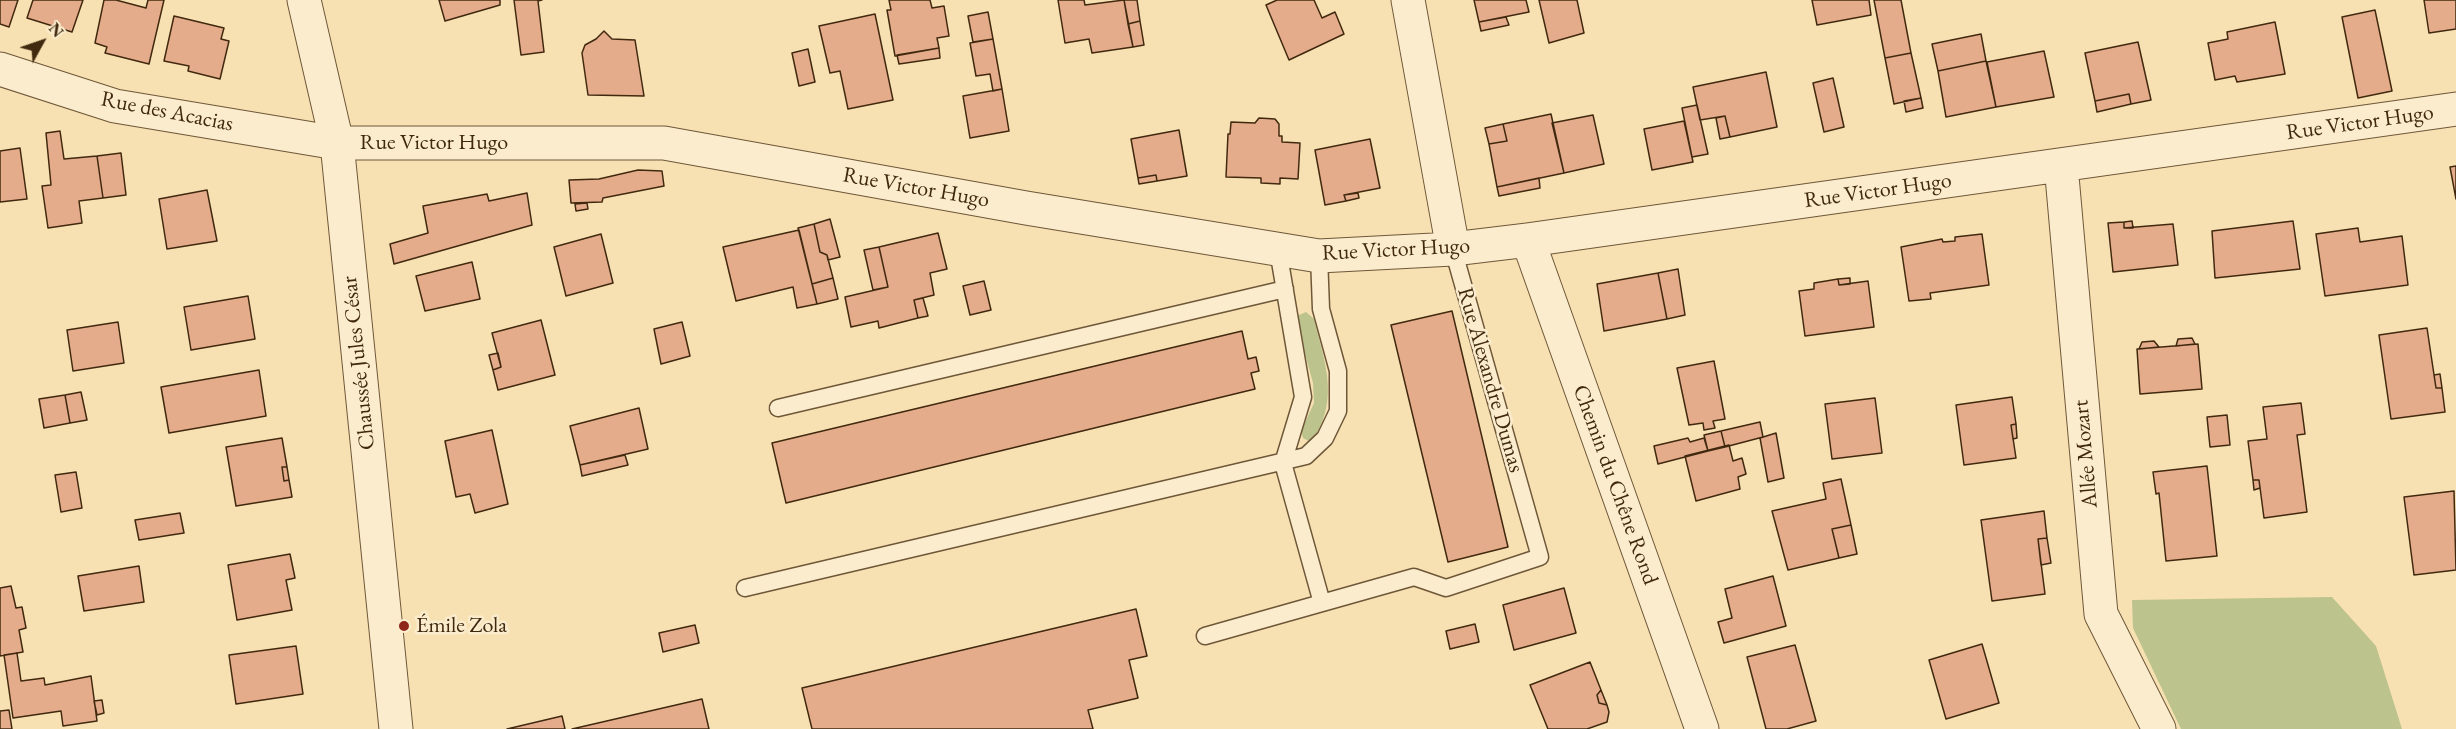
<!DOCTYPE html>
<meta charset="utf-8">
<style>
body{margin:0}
#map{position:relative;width:2456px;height:729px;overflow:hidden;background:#f7e1b2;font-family:"EB Garamond",serif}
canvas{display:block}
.north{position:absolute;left:12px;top:12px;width:60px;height:60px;-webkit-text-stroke:4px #faeccd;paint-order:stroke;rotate:50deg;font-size:16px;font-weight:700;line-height:24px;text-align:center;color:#41290f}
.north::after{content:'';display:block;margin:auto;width:21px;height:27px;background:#41290f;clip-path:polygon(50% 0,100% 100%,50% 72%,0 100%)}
</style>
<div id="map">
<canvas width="2456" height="729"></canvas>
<div class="north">N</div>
</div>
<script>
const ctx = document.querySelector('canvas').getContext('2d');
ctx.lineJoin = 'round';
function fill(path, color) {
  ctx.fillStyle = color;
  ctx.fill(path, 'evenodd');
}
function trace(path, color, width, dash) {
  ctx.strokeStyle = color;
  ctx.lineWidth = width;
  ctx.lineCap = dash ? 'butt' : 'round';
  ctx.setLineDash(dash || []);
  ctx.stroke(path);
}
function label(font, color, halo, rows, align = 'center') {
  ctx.font = font + ' "EB Garamond",serif';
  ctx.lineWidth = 5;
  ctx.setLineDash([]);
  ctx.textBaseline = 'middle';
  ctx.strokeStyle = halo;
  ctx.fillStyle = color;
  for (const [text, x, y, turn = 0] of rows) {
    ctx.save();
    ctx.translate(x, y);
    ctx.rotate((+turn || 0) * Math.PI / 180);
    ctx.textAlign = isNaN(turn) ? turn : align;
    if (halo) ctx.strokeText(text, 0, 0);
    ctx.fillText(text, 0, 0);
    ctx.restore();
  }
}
const green = new Path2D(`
 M1306,312L1314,319C1322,353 1336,387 1322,422C1318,430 1317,436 1309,441L1303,438L1301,431L1314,403L1313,383L1296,321L1297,316Z
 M2332,597L2376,646L2402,729H2181L2133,628L2132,600Z`);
const building = new Path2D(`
 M0,0H18L9,27L0,24Z
 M33,0H83L72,32L27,18Z
 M104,0H116L146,8L148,0H164L149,64L105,53L107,47L95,43Z
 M439,0H500V5L445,21Z
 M514,0H542L538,1L544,52L521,55Z
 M889,0H930L932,8L944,6L949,36L937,38L939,48L895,56L887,10H891Z
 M1058,0H1084L1085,5L1124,0L1133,47L1092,53L1089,39L1065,43Z
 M1124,0H1137L1140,21L1128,24Z
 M1277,0H1314L1322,18L1335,12L1344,34L1289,60L1266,5Z
 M1474,0H1526L1529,12L1479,22Z
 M1539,0H1577L1584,33L1549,43Z
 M1812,0H1869L1871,15L1817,25Z
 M1874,0H1901L1911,53L1885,58Z
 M2424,0H2456V29L2429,33Z
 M2375,10L2392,91L2358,98L2342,17Z
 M988,12L993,39L973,42L968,16Z
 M875,14L893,100L848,109L840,71L830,73L819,26Z
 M174,16L224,28L221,39L229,41L220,79L188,71L189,66L164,61Z
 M1506,17L1509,25L1481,31L1479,22Z
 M1140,21L1144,45L1133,47L1128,24Z
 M2275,22L2285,74L2237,82L2235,76L2215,80L2208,43L2228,39L2227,32Z
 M604,31L612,39L635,40L644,96L588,95L582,53L585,45L596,39Z
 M1981,34L1986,61L1938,71L1932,44Z
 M993,39L1002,89L993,91L990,74L976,76L970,43Z
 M2138,42L2151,100L2131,104L2129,94L2095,101L2085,53Z
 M939,48L940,58L899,64L897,55Z
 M808,49L815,82L799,86L792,53Z
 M2044,51L2054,97L1996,107L1987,62Z
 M1911,53L1921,98L1894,104L1885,58Z
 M1986,61L1996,107L1946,117L1938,71Z
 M1766,72L1777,127L1730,137L1725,116L1700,120L1693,87Z
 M1833,78L1844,127L1824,132L1813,83Z
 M1002,89L1009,131L970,138L963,96Z
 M2129,94L2131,104L2097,112L2095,101Z
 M1921,98L1923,108L1906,112L1904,101Z
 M1697,105L1708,154L1692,157L1682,108Z
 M1551,114L1564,173L1497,187L1489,144L1507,141L1503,124Z
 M1593,115L1604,164L1564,173L1552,123Z
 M1725,116L1730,137L1720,139L1716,118Z
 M1259,118L1275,119L1279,124V136H1282V142L1300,143L1298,179L1280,178V184L1261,183V178L1226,177L1228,134H1230L1231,122L1255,123Z
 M1684,121L1693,162L1652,170L1644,129Z
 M1503,124L1507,141L1489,144L1485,128Z
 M1179,130L1187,176L1157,181L1156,175L1138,178L1131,139Z
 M60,131L64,159L97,156L103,198L79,201L82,223L48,228L42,186L51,185L46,133Z
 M1370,139L1380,188L1344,195L1346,201L1325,205L1315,150Z
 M20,148L27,199L0,202V151Z
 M121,153L126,195L103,198L97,156Z
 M2456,166V199L2450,167Z
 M638,170L662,171L664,186L603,198L602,202L571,203L569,180L599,179Z
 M1156,175L1157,181L1139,184L1138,178Z
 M1539,178L1540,188L1499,196L1497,187Z
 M207,190L217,241L167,249L159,199Z
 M527,193L532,225L394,264L390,244L428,233L423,206L487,194L489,201Z
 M1358,193L1359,198L1346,201L1344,195Z
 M587,203L588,209L576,211L575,204Z
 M830,219L840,257L828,260L827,255L820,252L814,224Z
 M2132,221L2133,228H2124V222Z
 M2293,221L2300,269L2215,278L2212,231Z
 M2124,222V228L2173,224L2178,265L2113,272L2108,223Z
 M814,224L820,252L827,255L833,278L812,284L798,228Z
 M2358,228L2360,242L2402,236L2408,285L2325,296L2316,234Z
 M799,230L817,304L797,308L793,287L736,301L723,247Z
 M938,233L947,269L930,273L934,295L914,300L918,318L879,328L878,321L851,327L845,297L888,287L879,247Z
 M601,234L613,283L566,296L554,247Z
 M1982,234L1989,285L1930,293L1931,299L1909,301L1901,247L1942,239L1943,242L1955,241V237Z
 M879,247L888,287L873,290L864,250Z
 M472,262L480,299L425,311L416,276Z
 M1678,269L1685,315L1667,319L1658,273Z
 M1658,273L1667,319L1604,331L1597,284Z
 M833,278L838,299L817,304L812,284Z
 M1850,278V284L1839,285L1838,279Z
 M1838,279L1839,285L1868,281L1874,327L1805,336L1799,291L1814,289V283Z
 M984,281L991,310L970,315L963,286Z
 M248,296L255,339L191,350L184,307Z
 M923,298L928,316L918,318L914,300Z
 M1452,311L1508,547L1448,562L1391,325Z
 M541,320L555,375L498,390L493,370L501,367L492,333Z
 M118,322L124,363L73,371L67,330Z
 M682,322L690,356L661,364L654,329Z
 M2427,328L2436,388H2442L2445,412L2391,419L2379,335Z
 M1242,331L1248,359L1256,357L1259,371L1251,373L1255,389L786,503L772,443Z
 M2192,338L2195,344L2176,346L2178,339Z
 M2154,341L2159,347L2139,349L2142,342Z
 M2198,344L2202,389L2140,394L2137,349Z
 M498,353L501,367L493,370L489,355Z
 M1714,361L1725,419L1713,421L1715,428L1704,430L1703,423L1689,425L1677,368Z
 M259,370L266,416L169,433L161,387Z
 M2440,374L2442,388H2436L2434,375Z
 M81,392L87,420L70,423L65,395Z
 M65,395L70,423L44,428L39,399Z
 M2012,397L2016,424L2011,425L2016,458L1964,465L1956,405Z
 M1875,398L1882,453L1832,459L1825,404Z
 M2301,403L2305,434L2297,435L2307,512L2264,518L2259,480H2253L2248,441L2267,439L2263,407Z
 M639,408L648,449L580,465L570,426Z
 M2227,415L2230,445L2210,447L2207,417Z
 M1760,422L1763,437L1725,447L1721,431Z
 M2016,424L2017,438L2013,439L2011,425Z
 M492,430L508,504L475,513L470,494L456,497L445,441Z
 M1721,431L1725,447L1708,451L1704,435Z
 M1776,433L1784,478L1768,482L1760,438Z
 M282,438L287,467H282L284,481L289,480L292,497L236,506L226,447Z
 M1688,438L1690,442L1704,438L1708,451L1658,464L1654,446Z
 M1729,445L1733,461L1742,458L1746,474L1738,477L1740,489L1696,501L1685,456Z
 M625,455L628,465L582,476L580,465Z
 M2207,466L2217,556L2166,561L2159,493L2156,494L2153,472Z
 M282,467H287L289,480L284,481Z
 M76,472L82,508L61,512L55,475Z
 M1841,479L1851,525L1832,529L1839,558L1788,570L1772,511L1826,499L1823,483Z
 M2253,480H2259L2260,488L2254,490Z
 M2454,491L2456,570L2414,575L2404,497Z
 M2044,511L2047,538L2038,539L2045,594L1992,601L1981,520Z
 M180,513L184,533L139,540L135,520Z
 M1851,525L1857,554L1839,558L1832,529Z
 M2047,538L2051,563L2041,565L2038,539Z
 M290,554L295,578L286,580L292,610L237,620L228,565Z
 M139,566L144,602L84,611L78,576Z
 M1773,576L1786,626L1724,643L1718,622L1732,618L1725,589Z
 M11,586L16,608L22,607L26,628L19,630L23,652L0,656V588Z
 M1564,588L1576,633L1514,650L1503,605Z
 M1136,609L1147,656L1129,660L1138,698L1088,710L1093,729H812L802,688Z
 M1475,624L1479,642L1450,649L1446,631Z
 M695,625L699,643L663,652L659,633Z
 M1982,644L1999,703L1946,719L1929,660Z
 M1795,645L1816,721L1787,729H1766L1747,657Z
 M296,646L303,694L236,704L229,655Z
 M17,653L21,681L44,678L45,685L91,676L97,721L63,726L61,711L13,718L4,655Z
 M1590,662L1601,690L1597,695L1599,703L1607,705L1609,712L1607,722L1587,729H1548L1530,685Z
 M1601,690L1607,705L1599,703L1597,695Z
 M702,699L709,729H572Z
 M102,700L104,713L97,715L94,701Z
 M9,710L12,729H0V711Z
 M562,716L565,729H507Z`);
const service = new Path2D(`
 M1278,250L1303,397L1283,463L1322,603
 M778,408L1285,289
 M745,588L1306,456L1325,438L1338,411V371L1321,309L1319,256
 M1205,636L1414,577L1446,588L1540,557L1453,249`);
const minor = new Path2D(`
 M1408,0L1453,249
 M0,69L115,106L337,143H664L1026,208L1319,256L1453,249L1528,240L2456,109
 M2061,165L2101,614L2159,729
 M1528,240L1702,729`);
const tertiary = new Path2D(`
 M304,0L337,143L396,729`);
const markers = [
 [404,626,6,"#8f2418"]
];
const streetNames = [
 ["Rue des Acacias",167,112,11],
 ["Rue Victor Hugo",2360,123,-8],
 ["Rue Victor Hugo",434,143],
 ["Rue Victor Hugo",916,188,10],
 ["Rue Victor Hugo",1878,191,-8],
 ["Rue Victor Hugo",1396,250,-3],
 ["Chaussée Jules César",359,363,-96],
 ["Rue Alexandre Dumas",1490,380,74],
 ["Allée Mozart",2086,454,-95],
 ["Chemin du Chêne Rond",1615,485,70]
];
const poiNames = [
 ["Émile Zola",416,626]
];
fill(green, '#bcc38d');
fill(building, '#e5ac8b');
trace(building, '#41290f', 1.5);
trace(service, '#6e5738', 19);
trace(minor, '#6e5738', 35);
trace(tertiary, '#6e5738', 35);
trace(service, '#faeccd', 16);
trace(minor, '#faeccd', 33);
trace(tertiary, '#faeccd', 33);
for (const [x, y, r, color] of markers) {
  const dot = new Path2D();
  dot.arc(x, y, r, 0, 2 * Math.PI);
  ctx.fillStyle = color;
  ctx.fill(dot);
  trace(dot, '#faeccd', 2);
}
label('22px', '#41290f', '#faeccd', streetNames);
label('22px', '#41290f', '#faeccd', poiNames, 'left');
</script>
